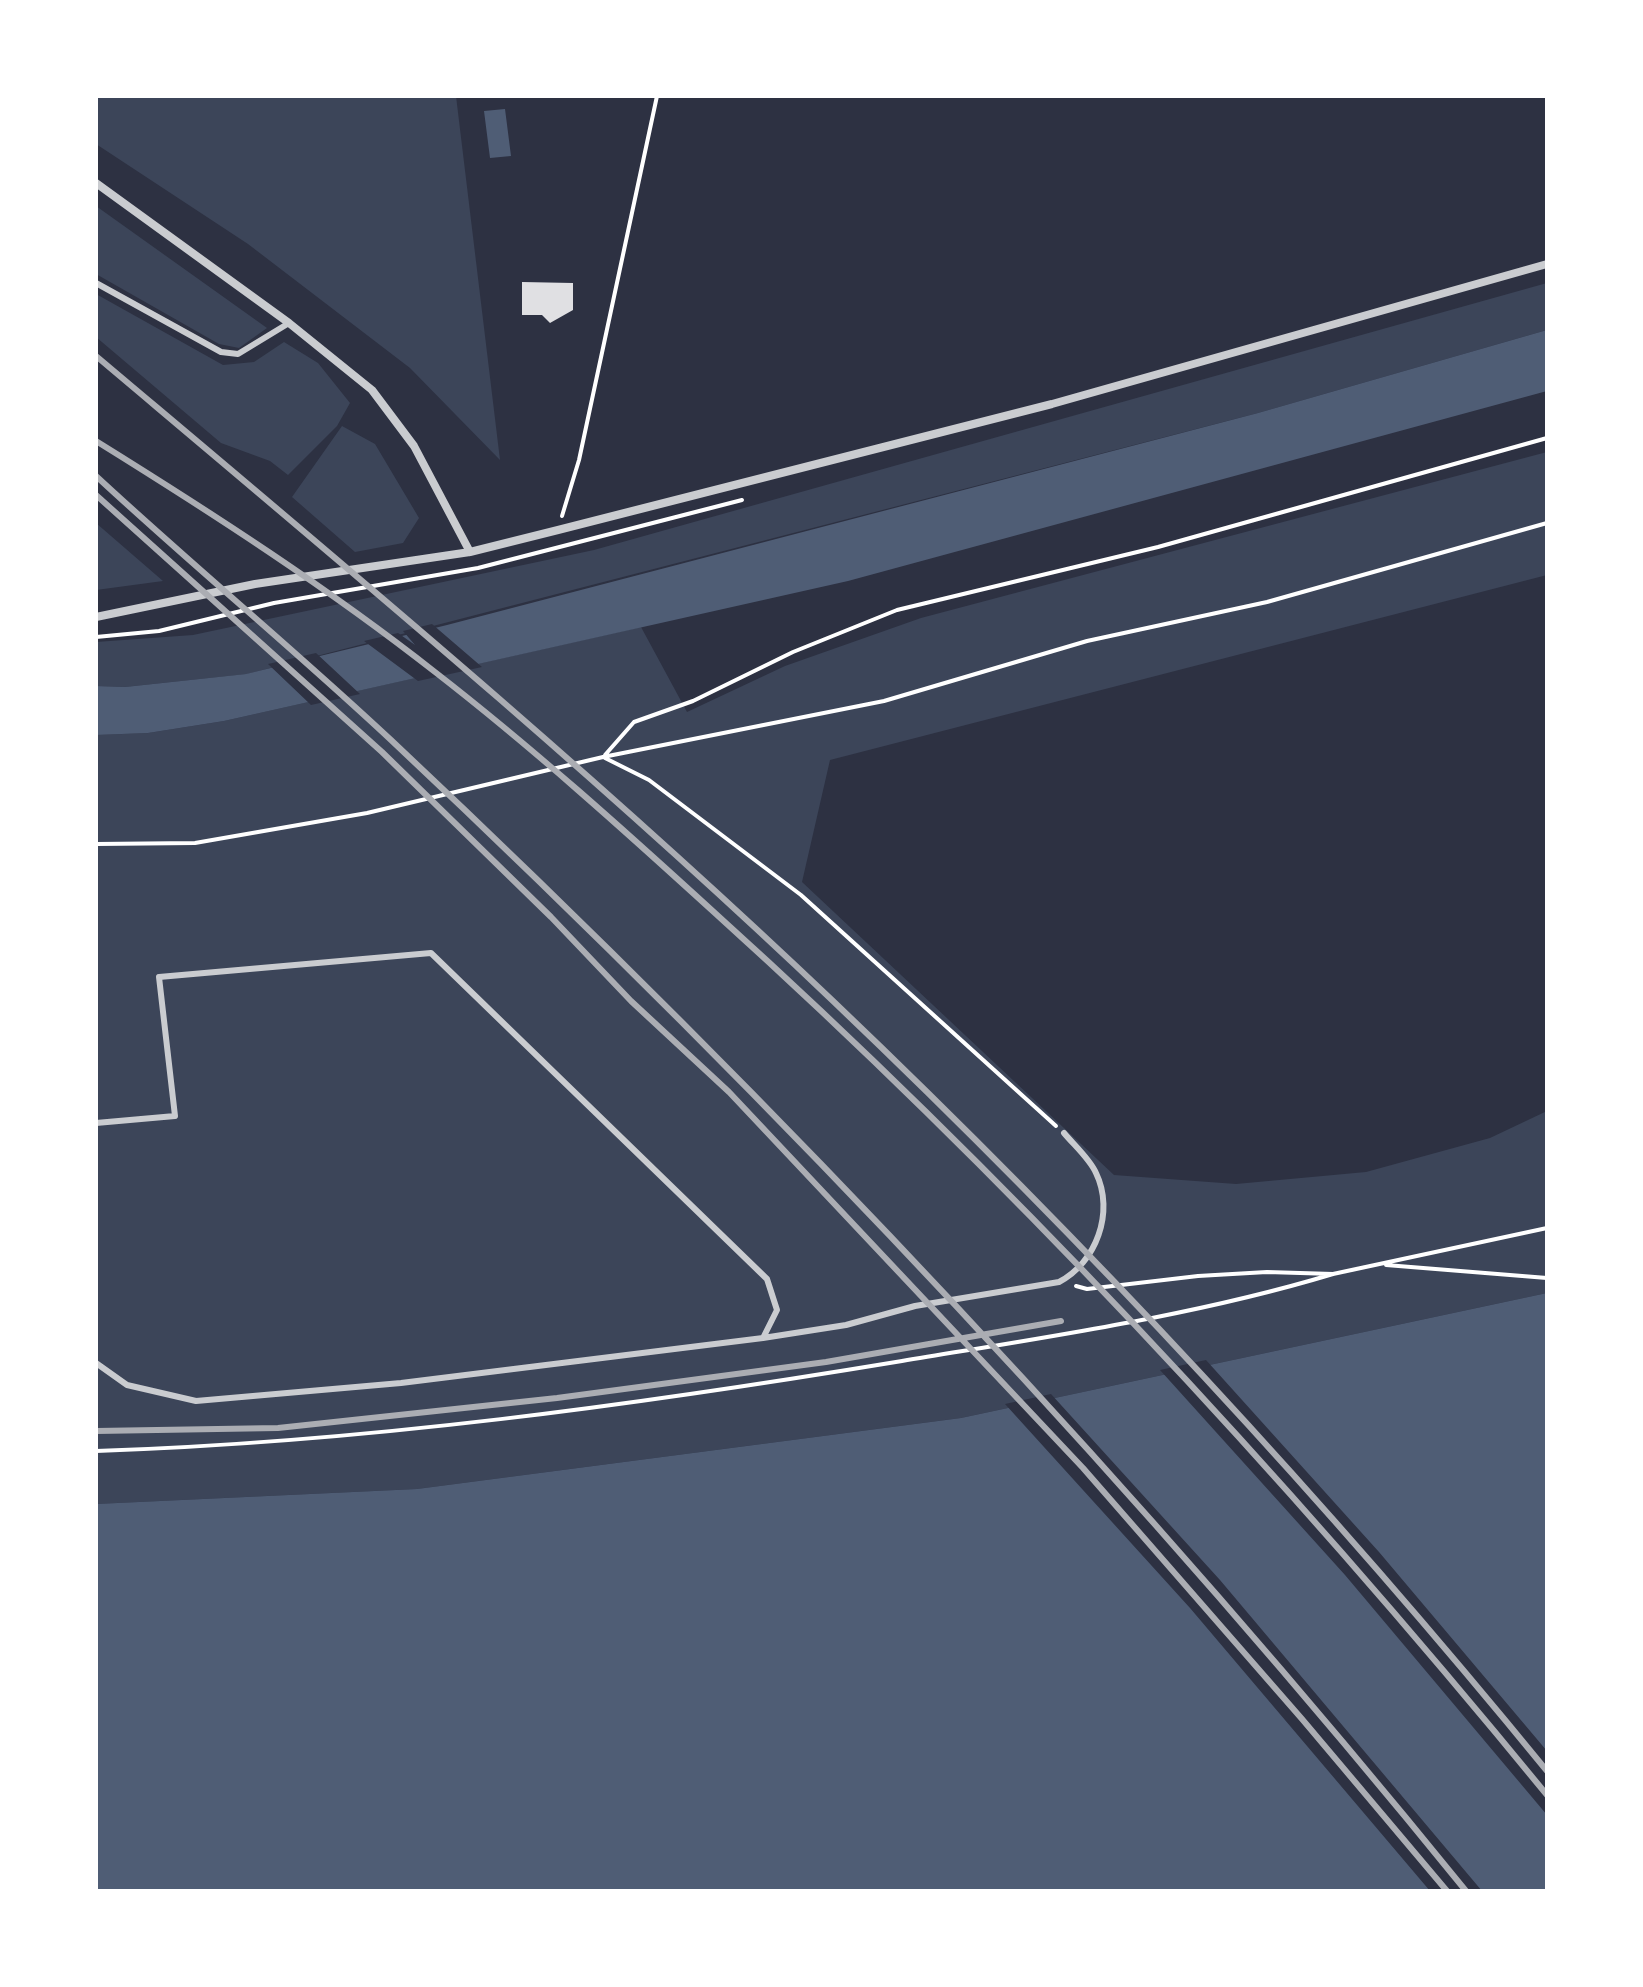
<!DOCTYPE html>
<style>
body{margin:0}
#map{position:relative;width:1643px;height:1987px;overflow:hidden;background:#2d3142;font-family:Jost,sans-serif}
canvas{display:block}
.frame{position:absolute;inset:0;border:98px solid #fff;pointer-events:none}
</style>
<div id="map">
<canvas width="1643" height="1987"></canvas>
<div class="frame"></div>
</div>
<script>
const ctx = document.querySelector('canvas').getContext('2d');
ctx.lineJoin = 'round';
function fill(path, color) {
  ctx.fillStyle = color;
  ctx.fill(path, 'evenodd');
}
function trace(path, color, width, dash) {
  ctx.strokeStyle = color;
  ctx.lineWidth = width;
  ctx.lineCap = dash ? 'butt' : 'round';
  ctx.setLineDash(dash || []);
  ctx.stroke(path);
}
const green = new Path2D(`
 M96,96H456L500,460L410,368L248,244L96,144Z
 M96,206L267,328L239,348L219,344L96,274Z
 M1547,283V330L1258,413L247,674L125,687L96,686V642L193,635L594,550Z
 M96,294L223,365L254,362L284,342L318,363L350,403L337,426L288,475L270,461L221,443L96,337Z
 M342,426L375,444L419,518L403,543L355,552L292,497Z
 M1547,452V575L830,760L802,882L1114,1175L1236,1184L1366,1172L1490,1138L1547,1111V1293L961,1418L417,1489L96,1504V735L148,733L224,721L641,627L687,712L785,666L921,618Z
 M96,523L163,581L96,590Z`);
const water = new Path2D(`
 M505,109L511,156L490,158L484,111Z
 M1547,330V391L848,581L224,721L148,733L96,735V686L125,687L246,674L447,625L1258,413Z
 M1547,1293V1891H96V1504L417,1489L961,1418Z`);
const pier = new Path2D(`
 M432,624L482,667L418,681L364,641L398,633L415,645L403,631Z
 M316,653L360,694L311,705L268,664Z
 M1206,1360L1379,1552L1547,1751V1815L1345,1575L1160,1370Z
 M1051,1394L1220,1580L1482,1891H1430L1190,1608L1005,1404Z`);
const building = new Path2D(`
 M522,282L573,283V310L550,323L542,315H522Z`);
const path = new Path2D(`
 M562,516L579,460L657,96
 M96,637L159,631L274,603L478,568L742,500
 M605,755L634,722L693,701L793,652L897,610L1158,547L1547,438
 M605,758L649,780L801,895L1056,1126
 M96,844L195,843L367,813L603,757L884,701L1087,641L1267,602L1547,523
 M1386,1265L1547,1278
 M1076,1286L1087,1289L1198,1276L1267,1272L1333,1274L1547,1228
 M96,1451C366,1442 636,1405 902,1361C1046,1337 1194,1316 1333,1274`);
const service = new Path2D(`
 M96,283L221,352L238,354L289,323
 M96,1123L175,1116L159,977L431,953L767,1279L777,1310L763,1338L401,1383L196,1401L127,1385L96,1363
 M763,1338L846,1325L915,1306L1059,1282C1096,1263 1115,1212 1096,1173C1090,1159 1074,1145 1064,1133`);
const minor = new Path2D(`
 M96,183L289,323L372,390L414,446L470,552
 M96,617L255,584L470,552L558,530L1052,404L1547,264`);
const rail = new Path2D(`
 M96,356C345,566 597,776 833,1001C1087,1243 1325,1499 1547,1771
 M96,441C212,513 328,588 435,672C533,748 625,831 716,914C1016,1185 1291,1482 1547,1795
 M96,476C193,566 295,650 391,740C773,1099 1136,1484 1466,1891
 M96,495L382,752L551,917L631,1001L729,1092L1083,1468L1302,1719L1447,1891
 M96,1431L278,1428L557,1398L826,1362L1061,1321`);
fill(green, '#3c4559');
fill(water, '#4f5d75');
fill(pier, '#2d3142');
fill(building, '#e0e0e3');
trace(path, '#fff', 4);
trace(service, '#caccd0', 6);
trace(minor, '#caccd0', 8);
trace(rail, '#abadb3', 6);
</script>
